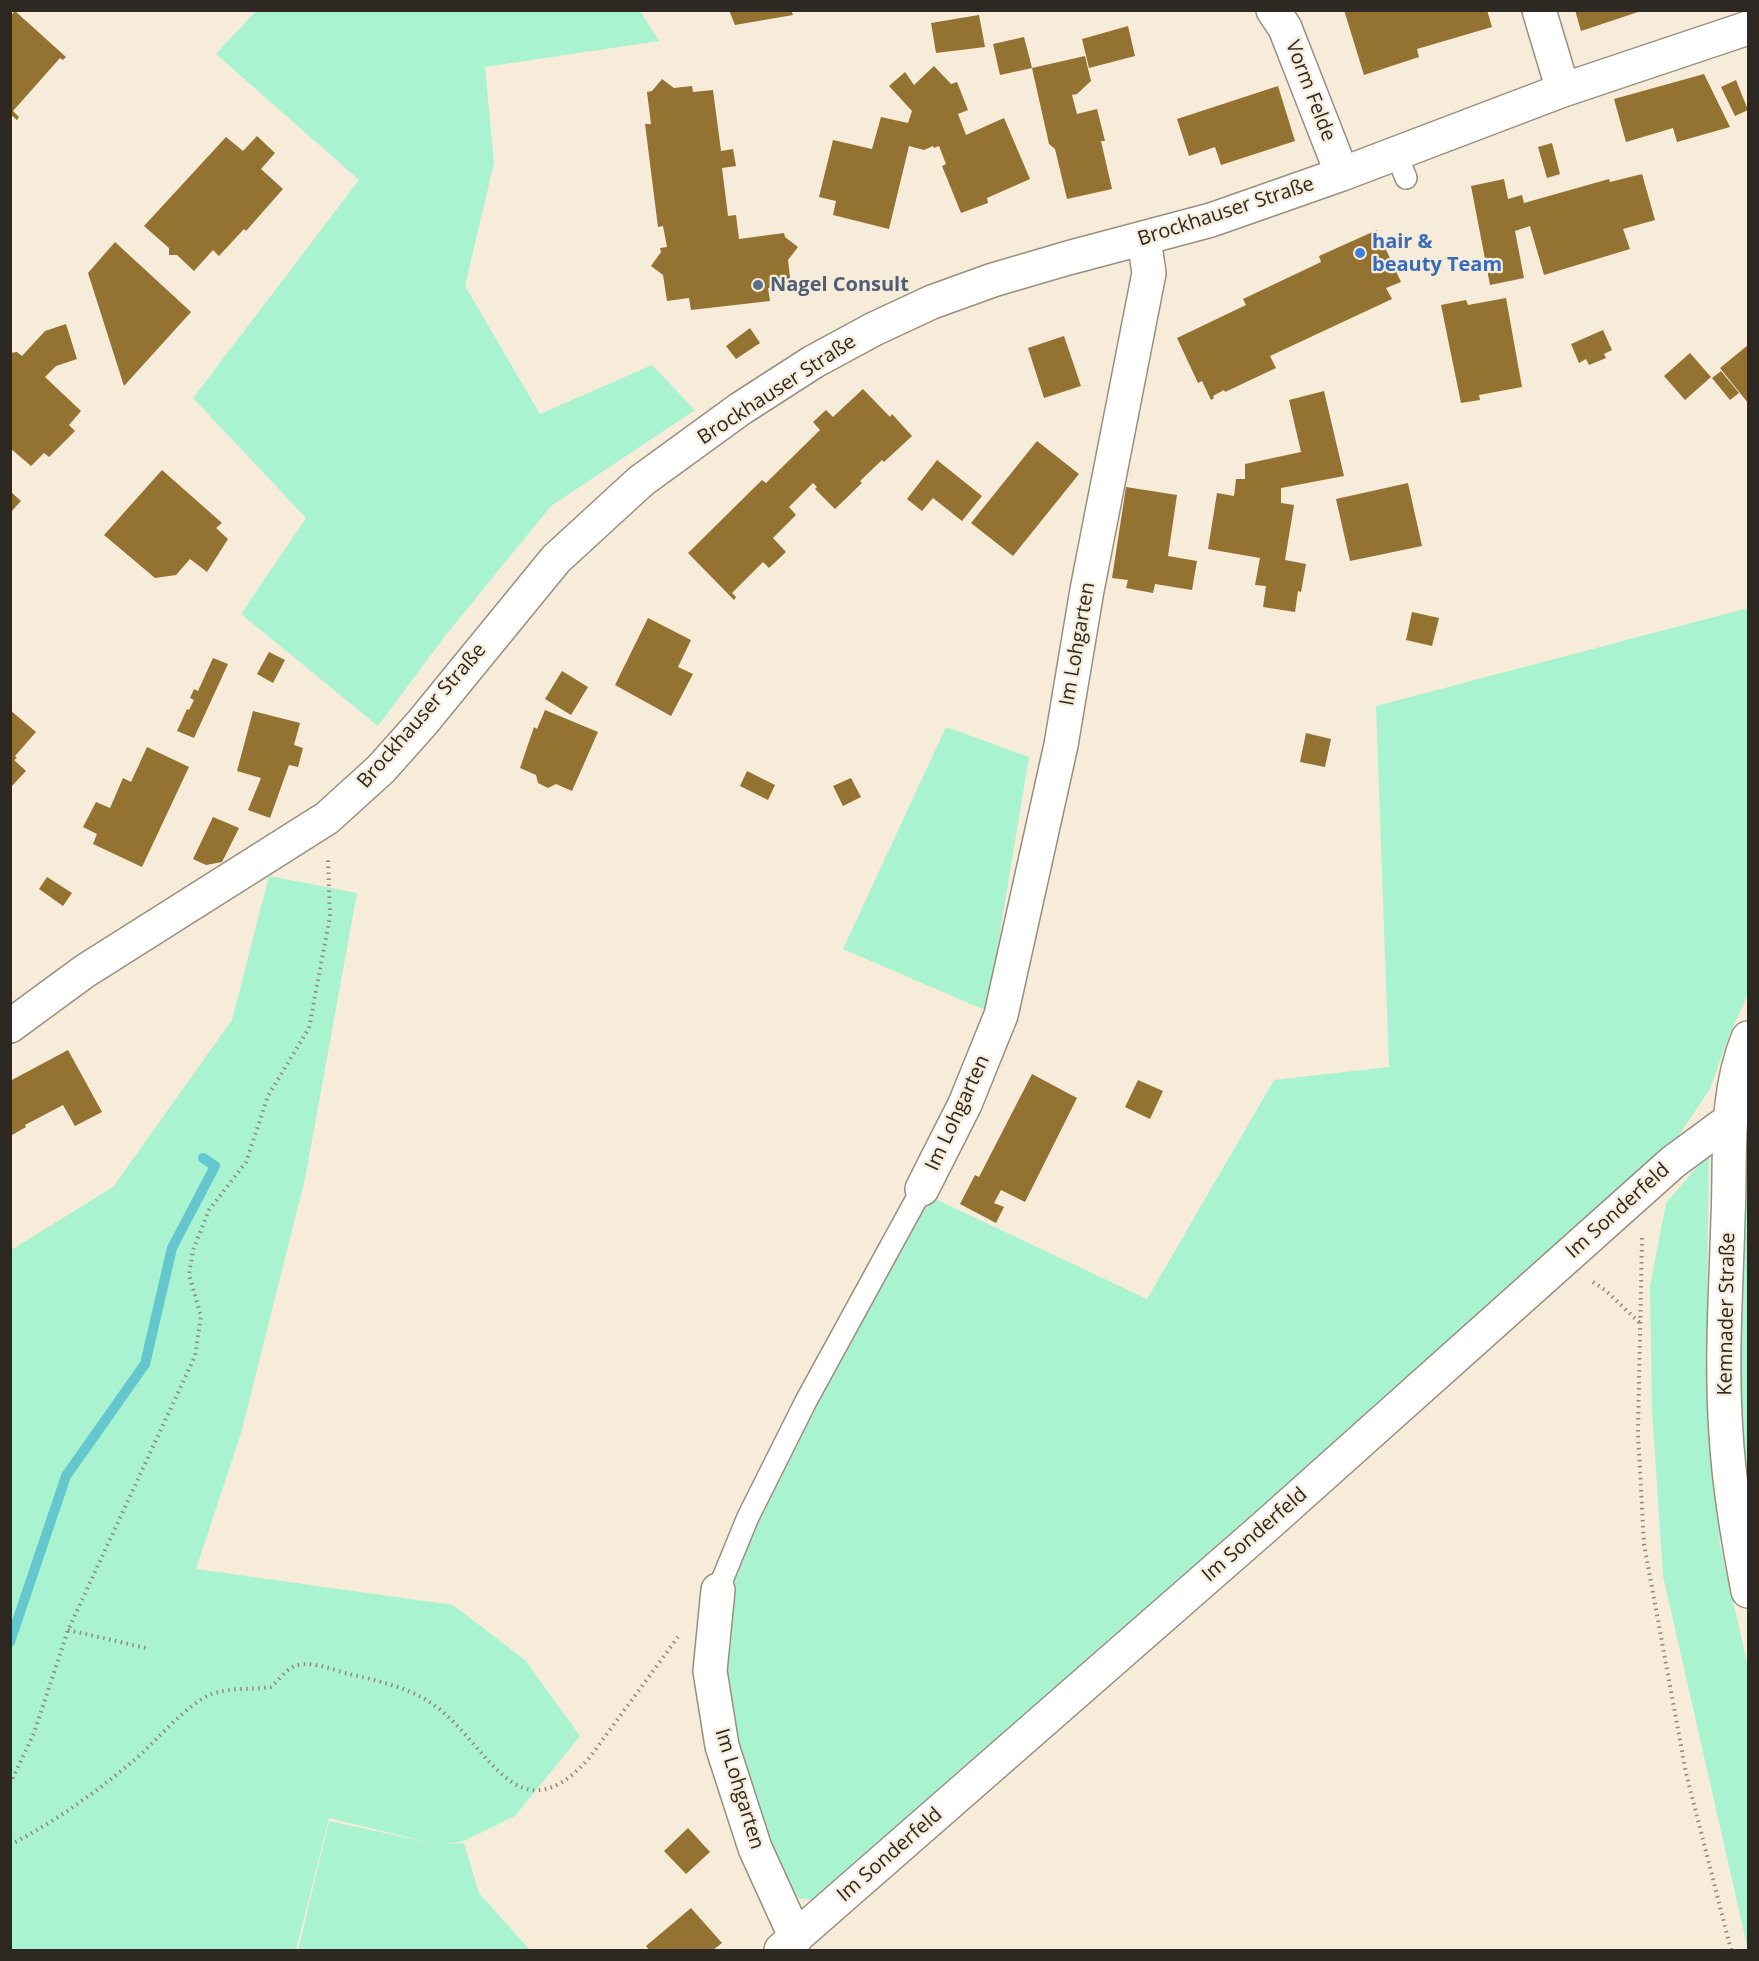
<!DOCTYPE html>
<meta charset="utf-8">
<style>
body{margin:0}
#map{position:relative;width:1759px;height:1961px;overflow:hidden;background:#f7ecd9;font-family:"Open Sans",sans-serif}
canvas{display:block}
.frame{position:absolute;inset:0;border:12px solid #2d2922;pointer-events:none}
</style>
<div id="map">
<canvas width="1759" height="1961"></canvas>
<div class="frame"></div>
</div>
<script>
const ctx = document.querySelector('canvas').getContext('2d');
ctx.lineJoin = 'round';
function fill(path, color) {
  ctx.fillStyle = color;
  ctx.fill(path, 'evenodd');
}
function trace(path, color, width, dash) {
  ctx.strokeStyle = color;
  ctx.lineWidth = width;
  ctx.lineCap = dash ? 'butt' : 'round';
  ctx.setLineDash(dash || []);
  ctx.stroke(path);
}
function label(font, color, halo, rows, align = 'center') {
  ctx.font = font + ' "Open Sans",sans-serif';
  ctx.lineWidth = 4.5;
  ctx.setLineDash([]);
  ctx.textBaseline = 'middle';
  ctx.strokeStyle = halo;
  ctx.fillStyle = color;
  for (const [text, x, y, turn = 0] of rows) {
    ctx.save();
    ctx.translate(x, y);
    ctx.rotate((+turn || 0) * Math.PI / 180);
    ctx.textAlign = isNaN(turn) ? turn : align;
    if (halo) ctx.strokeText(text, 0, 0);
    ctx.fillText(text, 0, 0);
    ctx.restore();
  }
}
const green = new Path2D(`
 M256,11H640L659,41L485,67L494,163L465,286L540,414L652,365L695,410L551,506L445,636L378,726L241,614L306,518L193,398L359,180L216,54Z
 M1748,608V994L1728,1038L1710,1089L1673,1144L818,1900L800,1899L786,1885L732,1744L721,1666L728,1592L758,1519L817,1401L929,1196L1147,1299L1274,1080L1389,1067L1376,706Z
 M946,727L1029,757L987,1011L843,949Z
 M269,876L357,893L305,1179L241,1433L196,1569L453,1605L525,1660L580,1736L515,1816L464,1841L447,1844L464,1843L479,1893L530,1950H298L329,1821L436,1844L329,1818L296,1950H11V1250L113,1187L232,1020Z
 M1743,1111H1748V1484L1741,1428L1743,1276L1740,1179Z
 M1709,1153L1707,1294L1709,1428L1720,1545L1748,1666V1950L1663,1576L1652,1410L1650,1286L1666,1203Z`);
const stream = new Path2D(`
 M10,1642L66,1476L145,1364L172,1248L215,1166L203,1158`);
const building = new Path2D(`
 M729,10H791L793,15L735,25Z
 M1344,10H1487L1492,27L1417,49L1419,57L1364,75Z
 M1575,10H1641V11L1581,31Z
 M15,11L66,57L63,60L60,58L13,111L19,117L17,120L10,114V16Z
 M979,15L985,47L936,53L931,23Z
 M1128,26L1135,56L1089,68L1082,39Z
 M1024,37L1032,68L1085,56L1091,81L1077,94L1072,95L1077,114L1097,109L1105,141H1101L1112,189L1067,199L1055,149L1049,144L1032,68L1000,75L993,44Z
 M934,66L951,84L957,82L968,110L958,114L966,135L1004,118L1030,179L987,198L988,203L961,213L942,166L946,164L939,146L934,148L933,146L924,150L909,146L889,229L833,215L836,201L819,197L833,140L872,149L881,117L908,123L912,111L889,86L905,72L914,85Z
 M1704,74L1730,127L1677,142L1673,128L1626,142L1614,99Z
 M662,79L674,88L692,86L693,92L713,90L721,151L733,149L736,166L722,168L728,216L736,215L739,239L784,233L785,237L798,247L788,260L791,285L768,288L770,301L691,310L689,298L667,301L663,275L651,266L661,252L660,248L667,247L663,226L658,227L645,124H651L647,92L652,91Z
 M1736,80L1748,110L1735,116L1721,87Z
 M1278,86L1295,141L1221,165L1215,147L1189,156L1177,119Z
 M257,136L275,153L261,169L283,189L246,231L244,229L219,256L213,250L194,271L177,255H169V248L144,226L226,137L243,151Z
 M1552,143L1560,174L1547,178L1538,147Z
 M1642,174L1655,220L1623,229L1630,249L1544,275L1530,226L1515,231L1524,278L1490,285L1471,186L1504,179L1508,199L1522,195L1524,203L1609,179L1610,182Z
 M1377,230L1401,282L1386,288L1392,299L1270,356L1276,368L1225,392L1224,390L1213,396L1214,398L1211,400L1202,381L1198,383L1177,338L1246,305L1243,299L1321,262L1319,256Z
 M115,242L191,312L124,386L88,273Z
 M1506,298L1522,387L1479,395L1480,400L1461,403L1441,305L1466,300L1468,305Z
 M66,324L77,359L56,366L45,377L81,411L69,425L75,431L49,457L44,453L31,466L10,448V353L17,352L22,356L45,331Z
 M750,328L760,343L736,359L726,346Z
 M1603,330L1612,350L1604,354L1606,358L1589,365L1586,359L1579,363L1571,344Z
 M1064,336L1081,386L1044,398L1028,348Z
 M1748,345V403L1720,368Z
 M1690,353L1711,377L1685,400L1664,376Z
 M1721,371L1739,393L1730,400L1712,378Z
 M863,389L890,417L892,414L912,436L884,462L882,460L860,481L862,483L835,509L815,489L817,487L813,483L789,507L796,515L773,538L786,552L769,568L763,562L732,593L736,597L734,600L688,553L762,480L766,483L820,430L813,422L826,410L833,417Z
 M1324,391L1344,476L1281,488V503L1294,505L1285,560L1306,564L1301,592L1298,591L1295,612L1263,607L1266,586L1255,585L1260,558L1208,549L1217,493L1234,496L1236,479H1245V464L1301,452L1289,400Z
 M1037,441L1079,474L1013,556L971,523Z
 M937,460L982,496L962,521L933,498L922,511L907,499Z
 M162,470L222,523L216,528L228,539L207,572L190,559L176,575L155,578L104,535Z
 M1408,483L1422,546L1350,561L1336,499Z
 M1126,487L1177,495L1168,556L1197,561L1192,590L1155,584L1153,593L1126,588L1128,580L1112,578Z
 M10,491L21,501L10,513Z
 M1412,612L1439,618L1432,646L1406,640Z
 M648,618L691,640L678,667L693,674L671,716L615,685Z
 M269,652L285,660L273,683L257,674Z
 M213,658L228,664L194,738L177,731L187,709L189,710L194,700L190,698L194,689L198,691Z
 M562,671L588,687L571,715L545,699Z
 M10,710L36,732L15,756L17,758L14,760L26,771L10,788Z
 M545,710L598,732L572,791L556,784L548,788L538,783L536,775L520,768L534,727L537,729Z
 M253,711L300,723L294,745L303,748L298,767L289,765L270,818L248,810L261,778L237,771Z
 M1306,733L1331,739L1325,767L1300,762Z
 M147,747L189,767L142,867L93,844L97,834L83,827L96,802L110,808L123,778L131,782Z
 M747,771L775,785L768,800L740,786Z
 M851,778L861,797L843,806L833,786Z
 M213,817L239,828L222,862L206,865L193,859Z
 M47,877L72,893L63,906L39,889Z
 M68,1050L102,1112L75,1126L63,1105L25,1125L26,1127L12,1135L10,1081Z
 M1032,1074L1077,1098L1025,1202L1001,1190L994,1203L1004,1207L996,1223L960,1204L975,1175L979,1177Z
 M1138,1080L1163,1091L1150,1119L1125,1107Z
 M688,1828L710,1852L686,1874L664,1851Z
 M691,1908L722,1943L713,1950H649L646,1946Z`);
const path = new Path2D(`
 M1642,1238L1638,1433L1644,1544L1686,1773L1731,1950
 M1593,1282L1605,1290L1641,1324
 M68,1630L146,1648
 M10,1784L34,1733L68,1630L195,1356L201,1316L189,1275L193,1250L209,1210L246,1162L268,1096L309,1028L330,916L328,859
 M10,1845C54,1822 94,1794 132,1762C155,1743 186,1704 212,1694C231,1687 252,1690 271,1687C278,1681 284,1672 291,1668C306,1658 332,1670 349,1674C379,1681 408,1687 434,1705C489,1744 517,1841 590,1757L678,1637`);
const service = new Path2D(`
 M1396,153L1406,178
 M718,1590L748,1517L806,1401L922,1189`);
const minor = new Path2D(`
 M1273,10L1285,28L1342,174
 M1539,10L1563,90
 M10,1026L85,971L327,818L381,769L422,723L556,559L641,481L740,409L813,362L874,329L932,302L993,280L1068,258L1211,220L1342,174L1563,90L1748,28
 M922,1189L965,1104L1001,1015L1061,745L1087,590L1149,273L1144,239
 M718,1590L710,1671L722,1746L755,1848L796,1938
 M781,1950L1267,1525L1673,1162L1730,1120`);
const secondary = new Path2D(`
 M1748,1038C1724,1098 1731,1156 1728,1218C1726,1289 1721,1362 1726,1433C1729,1486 1738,1538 1748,1591`);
const markers = [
 [1360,253,6,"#3f7fe0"],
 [758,285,6,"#5c6f8a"]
];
const streetNames = [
 ["Vorm Felde",1310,91,69],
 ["Brockhauser Straße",1226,212,-18],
 ["Brockhauser Straße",777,390,-33],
 ["Im Lohgarten",1078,644,-80],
 ["Brockhauser Straße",422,716,-49],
 ["Im Lohgarten",958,1113,-65],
 ["Im Sonderfeld",1618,1211,-42],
 ["Kemnader Straße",1727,1314,-89],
 ["Im Sonderfeld",1255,1535,-41],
 ["Im Lohgarten",739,1789,73],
 ["Im Sonderfeld",890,1855,-41]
];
const shopNames = [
 ["hair &",1372,242],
 ["beauty Team",1372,265]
];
const serviceNames = [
 ["Nagel Consult",770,285]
];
fill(green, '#aaf3d0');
trace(stream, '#64c7ce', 10);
fill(building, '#947231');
trace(service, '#9a8f7e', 24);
trace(minor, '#9a8f7e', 36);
trace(secondary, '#9a8f7e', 36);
trace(path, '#91897c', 4, [1.5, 4.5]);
trace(service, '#fff', 21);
trace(minor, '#fff', 33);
trace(secondary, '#fff', 33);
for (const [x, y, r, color] of markers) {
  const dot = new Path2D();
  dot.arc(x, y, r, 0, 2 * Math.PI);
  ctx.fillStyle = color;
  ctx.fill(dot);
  trace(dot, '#f7ecd9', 2);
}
label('20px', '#2d2922', '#f7ecd9', streetNames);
label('bold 20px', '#366cbe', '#f7ecd9', shopNames, 'left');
label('bold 20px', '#4e5e75', '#f7ecd9', serviceNames, 'left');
</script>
